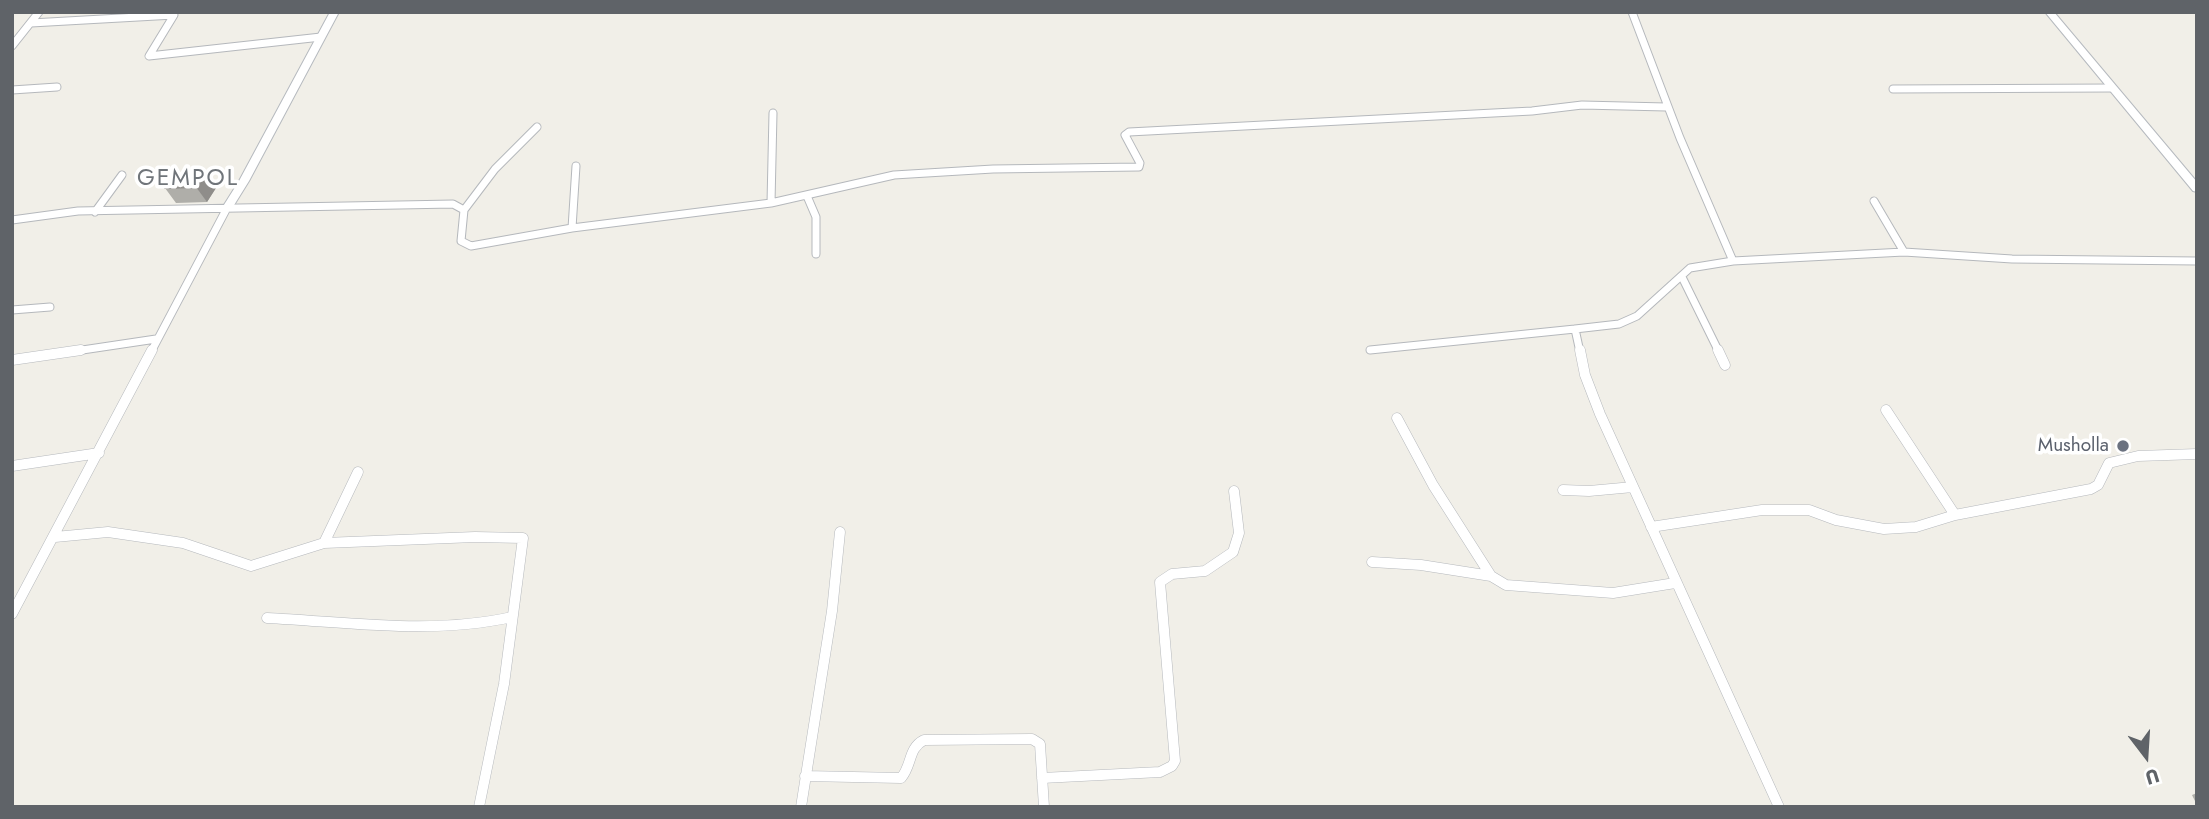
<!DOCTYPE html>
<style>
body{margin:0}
#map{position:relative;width:2209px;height:819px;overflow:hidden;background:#f1efe8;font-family:Jost,sans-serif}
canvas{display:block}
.frame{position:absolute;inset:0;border:14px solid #5f6368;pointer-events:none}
.north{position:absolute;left:2111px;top:721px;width:70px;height:70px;-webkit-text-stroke:5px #fff;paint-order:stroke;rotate:163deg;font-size:19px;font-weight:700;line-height:28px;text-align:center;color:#5f6368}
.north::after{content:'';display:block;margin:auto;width:24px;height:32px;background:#5f6368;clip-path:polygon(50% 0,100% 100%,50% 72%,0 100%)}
</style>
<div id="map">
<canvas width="2209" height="819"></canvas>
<div class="frame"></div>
<div class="north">U</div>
</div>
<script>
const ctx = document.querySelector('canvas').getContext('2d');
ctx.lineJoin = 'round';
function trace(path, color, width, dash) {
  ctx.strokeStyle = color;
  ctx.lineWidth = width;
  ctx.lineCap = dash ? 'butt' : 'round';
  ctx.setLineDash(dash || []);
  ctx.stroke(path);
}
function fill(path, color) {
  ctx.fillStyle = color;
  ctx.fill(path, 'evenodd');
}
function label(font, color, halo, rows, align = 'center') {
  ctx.font = font + ' Jost,sans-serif';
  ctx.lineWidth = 7;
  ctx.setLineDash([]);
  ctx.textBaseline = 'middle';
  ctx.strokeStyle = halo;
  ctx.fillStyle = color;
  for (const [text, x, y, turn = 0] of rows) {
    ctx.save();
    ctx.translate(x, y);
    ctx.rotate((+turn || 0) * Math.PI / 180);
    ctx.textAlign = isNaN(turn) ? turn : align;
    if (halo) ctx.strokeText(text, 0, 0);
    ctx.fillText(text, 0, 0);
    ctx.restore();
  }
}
const streetFar1 = new Path2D(`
 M1632,12L1680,138L1733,261
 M31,23L174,15L149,56L321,37
 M12,46L39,12
 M1893,89L2112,88
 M12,90L57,87
 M807,196L816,217V254
 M1874,201L1904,252
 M771,203L773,113
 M464,210L495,169L537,127
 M95,212L122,175
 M12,220L78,211L453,204L464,210L461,241L471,246L572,228L771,203L894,175L993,169L1139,167L1140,163L1125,135L1129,132L1532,111L1582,105L1666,107
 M572,228L576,166
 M1682,277L1719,352
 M12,310L50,307
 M1370,350L1575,329
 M69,352L156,339
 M151,352L227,208
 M1580,352L1575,329L1619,324L1637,316L1690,268L1733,261L1904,252L2012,259L2197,261`);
const street = new Path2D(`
 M1580,350L1585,375L1600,414L1779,807
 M1718,350L1725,365
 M12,360L81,350
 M1886,410L1955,515
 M1397,418L1433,485L1491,576L1506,585L1613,593L1675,583
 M12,466L99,453
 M1563,490L1589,491L1633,487
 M1651,527L1762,510H1809L1836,520L1884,529L1916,527L1955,515L2091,489L2098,485L2109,463L2138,456L2197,454
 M55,537L108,532L183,543L251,566L324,543L475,537L523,538L504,684L479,807
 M324,543L358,472
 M1372,562L1421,565L1491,576
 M12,614L152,350
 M267,618C348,622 432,635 512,617
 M805,776L901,778C912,766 908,748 924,740L1032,739L1040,744L1044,807
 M1042,778L1160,772L1172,766L1175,761L1160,582L1172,574L1205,571L1233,552L1239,533L1234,491
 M801,807L832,611L840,532`);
const secondary = new Path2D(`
 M330,12H339L249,181L231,210H223L222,208L239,181Z
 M2045,12H2054L2197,182V192L2193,191Z`);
const wall = new Path2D(`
 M205,173L216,188L207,202L176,203L165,188L182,179Z
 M2197,793V805L2192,795Z`);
const shadedWall = new Path2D(`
 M205,173L216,188L207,202L196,187Z`);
const building = new Path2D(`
 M205,173L196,187L165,188L170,180L182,179L185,174Z`);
const markers = [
 [2123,446,7,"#6b7280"]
];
const worshipNames = [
 ["Musholla",2109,446]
];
const quarterNames = [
 ["GEMPOL",188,179]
];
trace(streetFar1, '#b5b8bc', 9);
trace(street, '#b5b8bc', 11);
trace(secondary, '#b6babf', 2);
trace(streetFar1, '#fff', 7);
trace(street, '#fff', 10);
fill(secondary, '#fff');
fill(wall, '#afaea9');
fill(shadedWall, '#8f8d8a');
fill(building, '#cccac5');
trace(building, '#8f8d8a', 2);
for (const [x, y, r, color] of markers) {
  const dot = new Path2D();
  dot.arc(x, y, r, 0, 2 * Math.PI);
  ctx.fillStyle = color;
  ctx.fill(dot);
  trace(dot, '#fff', 2.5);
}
label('19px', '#5b616d', '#fff', worshipNames, 'right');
ctx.letterSpacing = '2px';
label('23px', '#70757a', '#fff', quarterNames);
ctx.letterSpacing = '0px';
</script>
